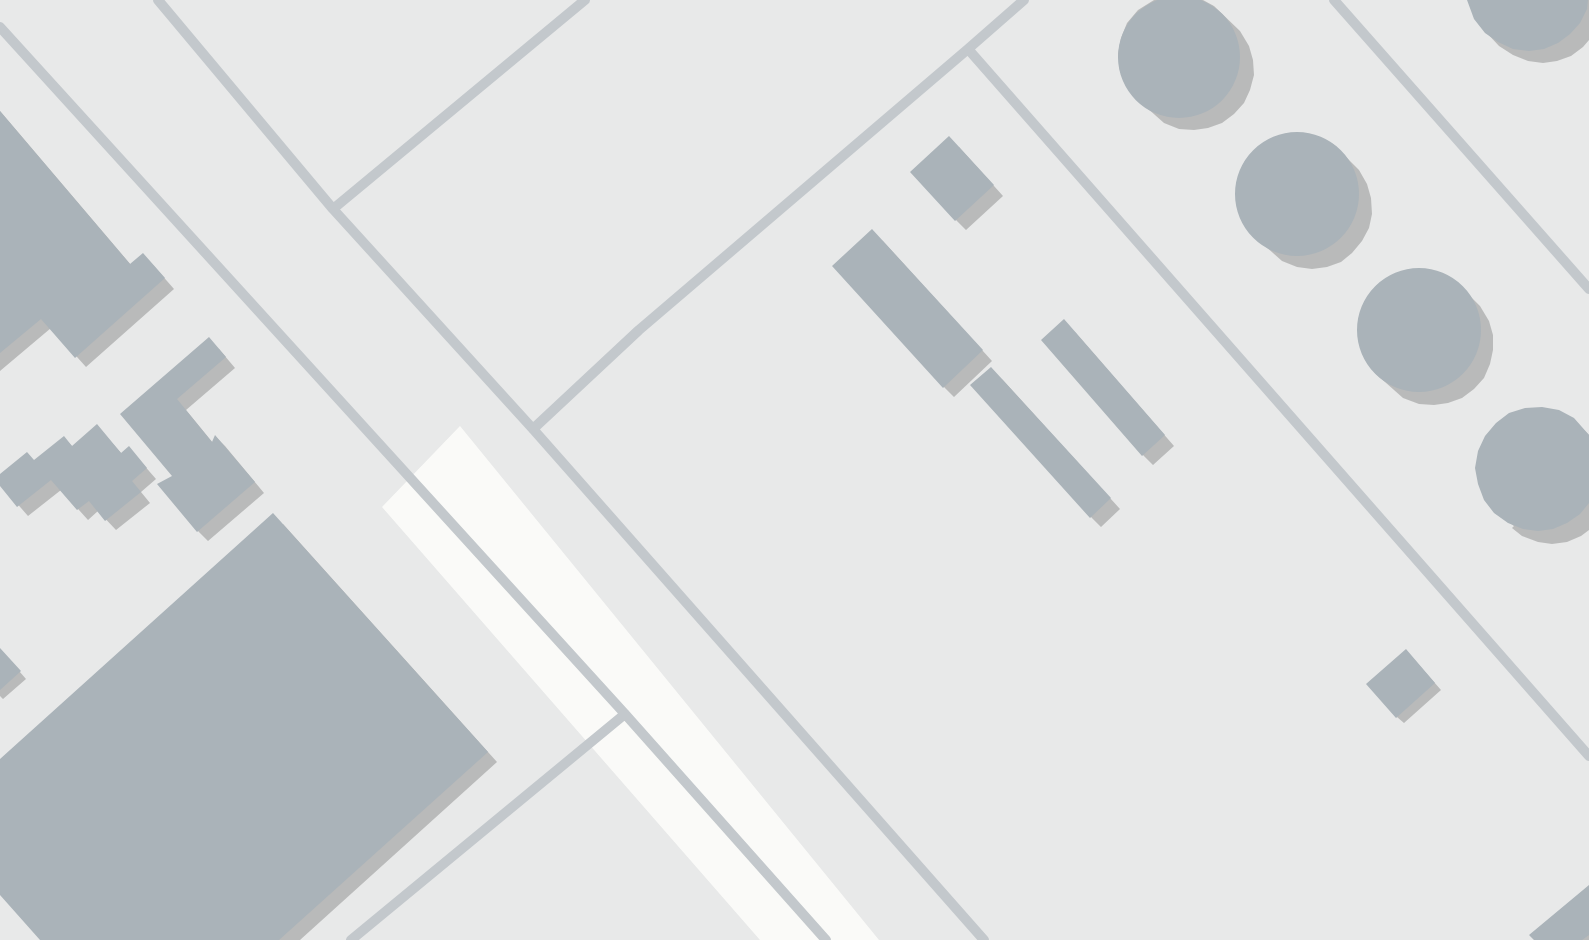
<!DOCTYPE html>
<style>
body{margin:0}
canvas{display:block;background:#fafaf8}
</style>
<canvas width="1589" height="940"></canvas>
<script>
const ctx = document.querySelector('canvas').getContext('2d');
ctx.lineJoin = 'round';
function fill(path, color) {
  ctx.fillStyle = color;
  ctx.fill(path, 'evenodd');
}
function trace(path, color, width, dash) {
  ctx.strokeStyle = color;
  ctx.lineWidth = width;
  ctx.lineCap = dash ? 'butt' : 'round';
  ctx.setLineDash(dash || []);
  ctx.stroke(path);
}
const built = new Path2D(`
 M0,0H1589V940H879L460,426L382,507L760,940H0Z`);
const shadow = new Path2D(`
 M1154,0H1203L1214,6L1240,31L1249,46L1253,60L1254,75L1250,90L1244,103L1234,114L1222,123L1208,128L1194,130L1179,129L1164,123L1137,99L1127,86L1120,71L1118,54L1121,38L1127,23L1138,10Z
 M1469,0H1589V40L1583,47L1571,56L1557,61L1543,63L1528,61L1513,55L1499,46L1486,32Z
 M0,111L131,265H153L174,289L86,367L51,328L0,371Z
 M1302,133L1318,137L1333,144L1359,170L1367,184L1371,198L1372,214L1369,228L1362,241L1352,253L1341,262L1327,267L1312,269L1297,267L1282,261L1255,237L1245,224L1239,209L1236,193L1239,177L1245,161L1256,149L1270,139L1285,134Z
 M959,147L1003,196L966,230L956,220Z
 M882,240L992,361L954,397L944,387Z
 M1423,269L1439,273L1454,281L1466,292L1480,306L1489,321L1493,335V350L1490,364L1484,378L1474,389L1462,398L1448,403L1434,405L1419,404L1403,398L1376,374L1366,361L1360,345L1358,329L1360,313L1367,298L1377,285L1391,276L1407,270Z
 M1074,331L1174,446L1153,465L1143,455Z
 M219,349L235,368L186,410L213,443L216,437L225,446L264,493L208,541L198,531L174,476L122,414Z
 M1001,378L1120,509L1101,527L1091,517Z
 M1573,419L1589,435V530L1581,536L1567,542L1552,544L1538,542L1522,536L1507,524L1512,528L1514,526L1498,514Z
 M97,426L122,454L129,448L156,479L141,492L150,503L116,530L98,511L88,520L61,490L28,516L0,484V475L35,461L64,438L73,447Z
 M283,524L497,762L300,940H42L0,893V761Z
 M0,649L26,679L3,699L0,696Z
 M1412,657L1441,690L1404,723L1397,717Z
 M1589,887V940H1535Z`);
const building = new Path2D(`
 M1118 57a61 61 0 1 1 122 0a61 61 0 1 1-122 0Z
 M1467,0H1588L1587,9L1580,23L1570,34L1558,43L1544,49L1529,51L1513,49L1498,42L1485,33L1474,19Z
 M0,111L130,264L143,253L165,278L75,358L41,319L0,353Z
 M1235 194a62 62 0 1 1 124 0a62 62 0 1 1-124 0Z
 M949,136L994,185L955,221L910,172Z
 M872,229L983,350L943,388L832,266Z
 M1357 330a62 62 0 1 1 124 0a62 62 0 1 1-124 0Z
 M1064,319L1165,435L1142,456L1041,340Z
 M209,337L226,357L177,399L212,442L215,435L255,482L197,532L157,484L172,476L120,414Z
 M991,367L1111,498L1090,518L970,385Z
 M1542,407L1559,410L1574,418L1589,435V503L1580,514L1567,523L1553,529L1538,531L1523,529L1508,523L1494,513L1484,500L1478,484L1475,468L1478,451L1485,436L1496,423L1509,413L1525,408Z
 M97,424L121,453L129,446L147,468L132,481L141,492L105,521L89,501L77,510L51,480L17,507L0,486V474L27,452L34,460L64,436L72,446Z
 M273,513L488,752L279,940H40L0,895V759Z
 M0,648L21,671L0,690Z
 M1406,649L1435,683L1396,718L1366,684Z
 M1589,885V935L1582,940H1534L1529,935Z`);
const lane = new Path2D(`
 M158,0L333,209L533,429L984,940
 M1334,0L1589,289
 M0,27L625,714L826,940
 M968,49L1589,756
 M333,209L585,0
 M533,429L639,330L968,49L1024,0
 M351,940L625,714`);
fill(built, '#e8e9e9');
fill(shadow, '#0003');
fill(building, '#aab3b9');
trace(lane, '#c3c8cc', 10);
</script>
